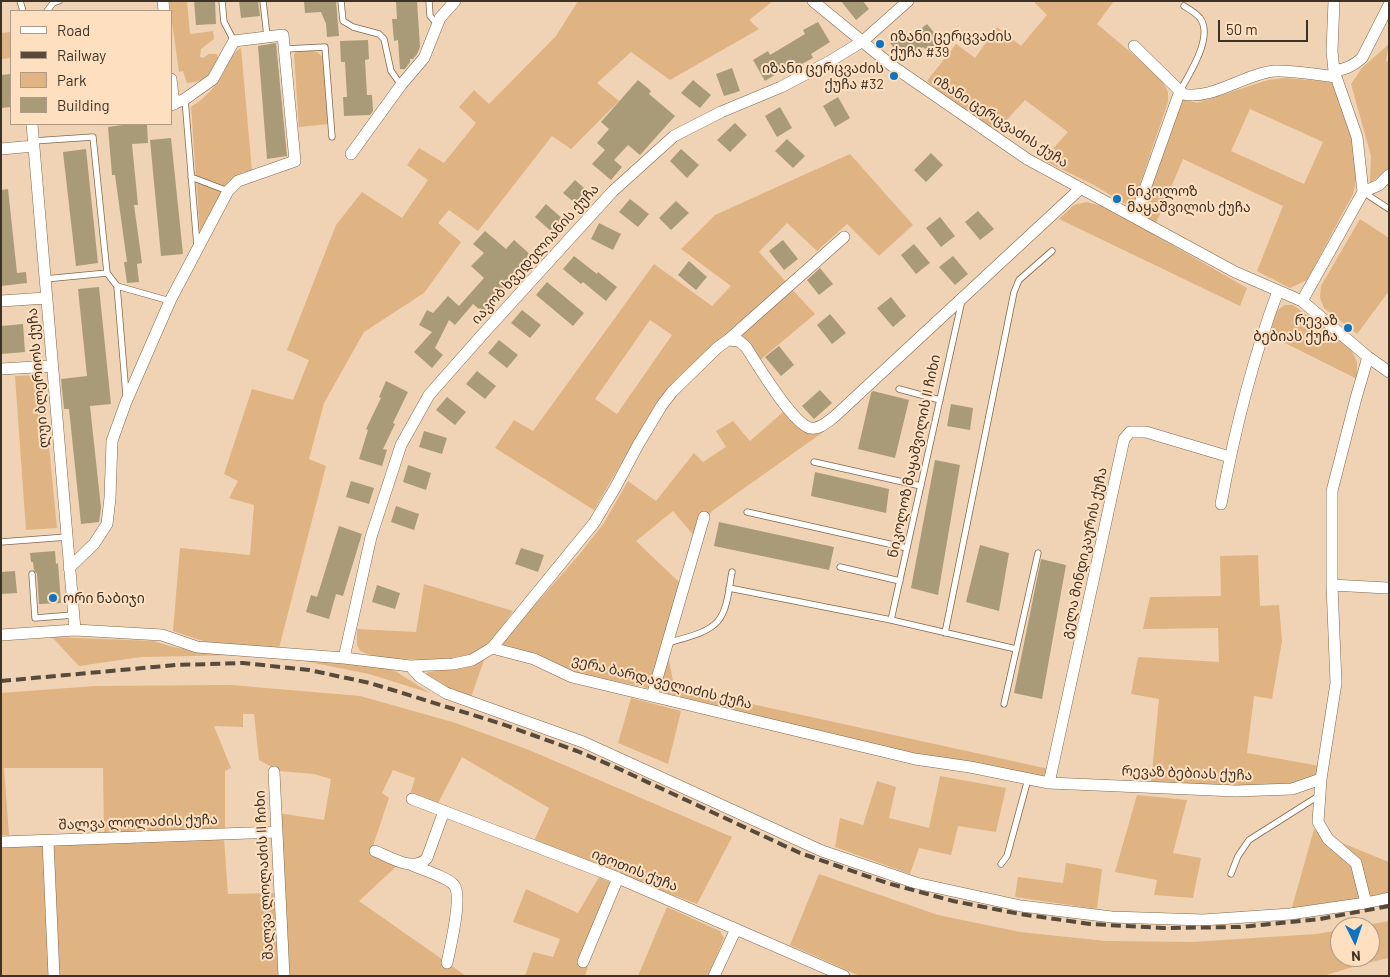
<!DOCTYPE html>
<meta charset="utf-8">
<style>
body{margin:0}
#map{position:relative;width:1390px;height:977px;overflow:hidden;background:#f0d3b4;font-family:Barlow,sans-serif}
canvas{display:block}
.frame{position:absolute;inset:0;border:2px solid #3d3226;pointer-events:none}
.legend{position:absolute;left:10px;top:10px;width:162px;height:115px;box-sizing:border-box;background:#fee0c1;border:1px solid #b19a83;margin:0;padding:6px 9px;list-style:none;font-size:15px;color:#3d3226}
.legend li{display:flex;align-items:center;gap:10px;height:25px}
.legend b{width:25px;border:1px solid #b19a83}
.north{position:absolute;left:1330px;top:917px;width:50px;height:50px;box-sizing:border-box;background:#fee0c1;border:1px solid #b19a83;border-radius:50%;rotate:176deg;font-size:14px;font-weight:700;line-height:20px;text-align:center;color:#3d3226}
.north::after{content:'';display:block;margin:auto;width:18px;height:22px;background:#0f73bf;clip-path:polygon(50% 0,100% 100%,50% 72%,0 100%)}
.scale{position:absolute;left:1218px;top:20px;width:90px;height:22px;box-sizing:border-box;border:2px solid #3d3226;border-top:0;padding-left:6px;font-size:15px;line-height:18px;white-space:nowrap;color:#3d3226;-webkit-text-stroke:4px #fee0c1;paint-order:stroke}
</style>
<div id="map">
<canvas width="1390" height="977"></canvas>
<div class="frame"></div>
<ul class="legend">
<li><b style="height:6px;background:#fff"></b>Road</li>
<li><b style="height:6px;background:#584a3b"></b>Railway</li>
<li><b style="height:14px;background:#e0b382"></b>Park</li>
<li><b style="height:14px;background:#a99b77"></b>Building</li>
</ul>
<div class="north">N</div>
<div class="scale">50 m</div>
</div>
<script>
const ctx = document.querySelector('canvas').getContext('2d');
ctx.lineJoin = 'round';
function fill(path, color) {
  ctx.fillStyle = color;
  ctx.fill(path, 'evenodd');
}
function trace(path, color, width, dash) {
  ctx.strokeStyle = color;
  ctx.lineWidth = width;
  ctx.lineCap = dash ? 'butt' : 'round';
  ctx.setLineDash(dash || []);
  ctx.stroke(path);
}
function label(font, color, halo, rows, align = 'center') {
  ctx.font = font + ' Barlow,"Noto Sans Georgian",sans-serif';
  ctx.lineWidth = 4;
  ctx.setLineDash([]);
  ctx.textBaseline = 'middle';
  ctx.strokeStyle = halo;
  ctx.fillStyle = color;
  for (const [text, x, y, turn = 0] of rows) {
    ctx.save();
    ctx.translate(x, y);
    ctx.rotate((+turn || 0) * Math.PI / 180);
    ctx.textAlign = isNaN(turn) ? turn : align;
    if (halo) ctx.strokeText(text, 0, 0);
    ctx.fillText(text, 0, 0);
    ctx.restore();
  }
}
const green = new Path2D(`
 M169,1H187L190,34L213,31L214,39L201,49L200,57L203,58L209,54H217L218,58C210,75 207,81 187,83L183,71L179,72Z
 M578,1H773L749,20L759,29L670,80L631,52L597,83L619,101L571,149L552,136L478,231L449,210L438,223L461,242L424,293L364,332L324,403L309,459L326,466L279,648L206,642L173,631L180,548L250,555L254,505L229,498L238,481L224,474L252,389L293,400L309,360L287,350L336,225L362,192L402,218L428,180L407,165L419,148L444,163L476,123L459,107L474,90L489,104L556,36Z
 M1035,1H1114L1097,24L1160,77L1168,92V102L1132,208L1094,185L1043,160L1068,132L1025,100L996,132L959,108L927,81L956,44L975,58L997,27L1021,46L1047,15L1035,3Z
 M11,32V58L1,59V33Z
 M1389,44L1386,61L1389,62V169L1370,183L1371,156L1351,84L1362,68Z
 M241,48L252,171L243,172L232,179L200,232L191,107C207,97 219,83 227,66C232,56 231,55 241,48Z
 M296,51C306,51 317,48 323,58L329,124L299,127L294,55Z
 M1285,78L1333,82C1345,117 1365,156 1353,194L1307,280L1290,288L1257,271L1283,206L1183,159L1156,223L1141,216L1182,98L1197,103L1268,80ZM1250,109L1323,142L1304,184L1231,151Z
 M850,154L913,225L879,256L847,224L817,251L787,223L759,252L787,283L731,329L679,376L658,400L594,510L495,448L514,420L533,431L654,264L712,306L731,286L681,249L715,215ZM650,320L672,335L617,414L595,399Z
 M1086,202L1106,207L1247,288L1240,306L1059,219L1074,205Z
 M1360,219L1389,238V291L1357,334L1324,308L1320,298L1321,286Z
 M791,288L815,314L760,360L741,334Z
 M1285,305H1293L1350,347L1357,362V379L1267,334C1270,322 1273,311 1285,305Z
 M42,375L57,528L26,530L15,376Z
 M783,412L802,429L812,434L829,428L712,511L695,537L673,511L636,541L682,585L648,688L572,672L503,645L504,640L579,555L604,523L628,481L656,501L694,453L703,462L726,447L716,431L733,421L750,441Z
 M1258,555L1260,606L1279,605L1282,641L1272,699L1254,696L1247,753L1320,766L1319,775L1294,785L1245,786L1151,782L1159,699L1131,694L1138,657L1219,662L1218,628L1143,629L1150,597L1221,596L1220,556Z
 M424,584L513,611C502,626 491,645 474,653C455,662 399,660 378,657C372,656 366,653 360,651L357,645V629L416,632Z
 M52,637L153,641L173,647L195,651L246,655L141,657L79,666Z
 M668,655L674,687L1049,769L1042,777L921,756L661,692L658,686Z
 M294,659L377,664L395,671L430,693L369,674Z
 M484,660L470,700L446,691L426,674L428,672L472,666Z
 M231,685L360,696L456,723L529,750L732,837L697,904L534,841L549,808L462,757L437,805L410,795L415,778L393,770L382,793L389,798L371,852L400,863L359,901L466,976H286L278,813L324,820L331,779L314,774L279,771L259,760L254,714H243V727L214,726L231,768L225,771V828L104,833L103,768H4L9,835H1V693L95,686Z
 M631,698L681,711L668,764L618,743Z
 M940,776L1006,788L996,832L958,826L951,855L919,848L910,874L835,847L840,818L863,825L877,781L896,787L889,818L929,828Z
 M1137,795L1187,800L1173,853L1201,858L1193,898L1154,895L1157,880L1115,872Z
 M1314,829L1351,862L1362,897L1359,901L1291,911Z
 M1326,829L1342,843L1389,862V893L1369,897L1344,847Z
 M224,838L228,894L276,893L281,976H57L52,844Z
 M46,844L50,976H1V845Z
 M1066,863L1102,869L1097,909L1015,897L1018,877L1063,883Z
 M819,874L938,915L1020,932L1106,941L1192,942L1316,934L1340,930V957H1370V927H1355L1389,921V958L1366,963L1323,976H860L790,945Z
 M599,877L610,882L580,964L588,967L585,976H525L533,952L553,957L560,939L513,922L526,889L578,913Z
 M667,907L720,931L724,938L708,976H638Z`);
const building = new Path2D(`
 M194,1H215L216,24L196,25Z
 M239,1H258L260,16L241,18Z
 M304,1H336L339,36L327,37L326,24L321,12L305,13Z
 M396,1H417L420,47L417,54L413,59H410V62L405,69H400L398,40L394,41L392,19H397Z
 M841,1H863L869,9L856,20Z
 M818,22L830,42L811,54L813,58L798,66L795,62L765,81L753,60L768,51L770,55L805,34L803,30Z
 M927,24L942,42L929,53L923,47L905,61L890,43L904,32L909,38Z
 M368,40L369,59L365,60L367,95H372L373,111L370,115L344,116L343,97H347L345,62H341L340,41Z
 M276,43L287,156L267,159L258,46Z
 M732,68L740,91L724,96L716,74Z
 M11,74V107L1,108V75Z
 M638,80L651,91L649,94L675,116L640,155L628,145L614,160L622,167L611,180L592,164L605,150L597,143L609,129L601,122Z
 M693,80L711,95L700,108L681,93Z
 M838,97L850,118L835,127L823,106Z
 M780,107L792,128L777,137L765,116Z
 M735,123L747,135L730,152L717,140Z
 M130,124H147L148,143L132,144L138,205H134L142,263L137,264L139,282L127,283L124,262H127L115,175H112L108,127Z
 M171,138L183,254L161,256L150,140Z
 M787,139L805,156L793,168L775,151Z
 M86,149L98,263L76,266L63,152Z
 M681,149L699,165L687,178L670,161Z
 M931,153L943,165L926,182L914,170Z
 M575,180L593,196L582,209L563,193Z
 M8,189L17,273L26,272L27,283L1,286V190Z
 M630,199L649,214L638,227L619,212Z
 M676,201L689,213L671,230L659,218Z
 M546,204L564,220L553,233L535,217Z
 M978,211L994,229L980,240L965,222Z
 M940,217L955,236L941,247L926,228Z
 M599,223L621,234L613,250L591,239Z
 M485,231L506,249L514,240L532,256L485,314L473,304L455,325L449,320L435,348L443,355L432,368L414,352L432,332L419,325L427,310L433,313L448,296L459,306L484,278L471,266L484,253L473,244Z
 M783,240L798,259L784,270L769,251Z
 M914,244L930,263L916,274L901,255Z
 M574,256L597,274L598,272L617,287L606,301L583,282L581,284L563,269Z
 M953,256L968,274L955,285L939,267Z
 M689,261L707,277L696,290L678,275Z
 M820,268L833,284L819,295L807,280Z
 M547,282L584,313L573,326L536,295Z
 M99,287L111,404L90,406L101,508L99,522L81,524L69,409H64L61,379L87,376L78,289Z
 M891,297L906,316L893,327L877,308Z
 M522,310L541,325L530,338L511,323Z
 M830,314L846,333L832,344L817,325Z
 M23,324L25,352L1,354V326Z
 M499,340L518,355L507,368L488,353Z
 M779,346L794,365L781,376L765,357Z
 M477,371L496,386L485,399L466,384Z
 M386,381L408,392L393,423L395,424L383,449L387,450L382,466L359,459L368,430L366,429L381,398L379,397Z
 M820,390L832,403L814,419L802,406Z
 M873,391L909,400L895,458L858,449L871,393Z
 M447,397L466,412L455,425L436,410Z
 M951,404L973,408L970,430L947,426Z
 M424,431L447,438L442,454L419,447Z
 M935,460L960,465L938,595L911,588Z
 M408,465L431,473L426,490L403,482Z
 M815,472L889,489L886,513L811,496Z
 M351,481L374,488L369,504L346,497Z
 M396,506L419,514L414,530L391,522Z
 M719,522L834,547L829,570L714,546Z
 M339,526L362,534L343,596L336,594L329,619L306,612L311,595L317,597Z
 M980,545L1009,553L999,611L966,602Z
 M521,548L544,555L538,572L515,564Z
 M55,551L56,564L58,563L61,603L39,604L37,574L34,570L33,562H31L30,553Z
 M1041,559L1066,565L1042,699L1014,693Z
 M15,571L17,593L1,594V572Z
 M377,585L400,593L395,609L372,602Z`);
const service = new Path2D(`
 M20,1L23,11
 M222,1L224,22L234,41
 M263,1L267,36
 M341,1L343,21L353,27L379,34L384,39L391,71L401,85
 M429,1L430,16L437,24
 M47,11L53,3L59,1
 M285,49L325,47L332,137
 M1180,91C1189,74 1214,37 1200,18C1196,13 1189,9 1184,6
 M185,99L197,246
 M33,141L93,137L107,273L45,279
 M191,177L228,191
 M1363,192L1389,209
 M107,273L117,286L170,301
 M117,286L126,395
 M899,389L940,400
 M814,462L921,486
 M747,512L907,548
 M1,542L67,537
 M840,567L900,581
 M32,574L35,618L73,615
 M729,588L891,620L1016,649
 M891,620L962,300
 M945,633L1014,292L1019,280L1052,251
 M667,643C683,638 707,634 718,621C728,609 729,587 732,572
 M1004,704L1038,553
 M1001,864L1007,856L1028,779
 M1231,874L1238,856L1249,840L1320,795`);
const minor = new Path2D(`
 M163,1L164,11
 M813,1L891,65L1027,159L1235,272L1302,301L1368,357L1389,372
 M1134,46L1183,94C1211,101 1246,73 1275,71C1294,70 1317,75 1336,77
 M1334,71C1346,69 1353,66 1362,58L1389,5
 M171,79L174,104
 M32,124L75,630
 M1,149L34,146
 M351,154L401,85L424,58L440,18L455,1
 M1363,192L1379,185L1389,175
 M1135,217L1180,91
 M1,301L46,298
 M1302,301L1363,192L1357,137L1334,71L1332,51L1334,1
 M728,340L739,341L746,347C757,364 792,423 810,428C819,430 827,422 834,417L1081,188
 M1,369L52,366
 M1221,504C1234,434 1253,358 1278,291
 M69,568L94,544L107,524L110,498L112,441L126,402L170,301L228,191L238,181L295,161L283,35L234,41L213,79L185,99L171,105
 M1332,585L1387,588
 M1,635L75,630L162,635L197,647L344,658L410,666L453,664L472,660L492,648L594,523L615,488L638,445L662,405L672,392L717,348L728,340L844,237
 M492,648L534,659L572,677L915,759L970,767L1049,783L1236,791L1292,789L1321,779
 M344,658L371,537L401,445L429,395L482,335L613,191L674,136L721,112L781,87L827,63L863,41L908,1
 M410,666L420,677L446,693L583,742L822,851L916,883L1021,906L1112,917L1203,920L1290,914L1366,903L1389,898
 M652,696L704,517
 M274,772L284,976
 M1049,783L1124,439L1130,432H1146L1230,457
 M412,799L618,878L844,976
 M48,841L54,976
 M1,842L277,832
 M375,851C390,857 414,873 427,858L444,811
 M412,865C423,870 447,877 454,885C463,896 450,948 447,963
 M1366,903L1356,863L1328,839L1318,822L1321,779L1336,683L1332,585V491L1356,398L1368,357
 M583,962L618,878
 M714,976L736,929`);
const rail = new Path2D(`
 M1,681L176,665L243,663L309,670L370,683L502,724L577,751L615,767L800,853L887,883L953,901L1020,914L1090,924L1163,928L1240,927L1320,919L1389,906`);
const markers = [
 [880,44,5,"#0f73bf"],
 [894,76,5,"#0f73bf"],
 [1117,199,5,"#0f73bf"],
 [1348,328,5,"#0f73bf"],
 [53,598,5,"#0f73bf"]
];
const poiNames = [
 ["იზანი ცერცვაძის",890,36],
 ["ქუჩა #39",890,52],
 ["იზანი ცერცვაძის",884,68,"right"],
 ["ქუჩა #32",884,84,"right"],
 ["ნიკოლოზ",1127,191],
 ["მაყაშვილის ქუჩა",1127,207],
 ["რევაზ",1338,320,"right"],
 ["ბებიას ქუჩა",1338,336,"right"],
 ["ორი ნაბიჯი",63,598]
];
const streetNames = [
 ["იზანი ცერცვაძის ქუჩა",1001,121,33],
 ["იაკობ ხვედელიანის ქუჩა",535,254,-48],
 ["ლუი ბლერიოს ქუჩა",38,378,-95],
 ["ნიკოლოზ მაყაშვილის II ჩიხი",914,456,-78],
 ["გელა მინდიკაურის ქუჩა",1084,553,-78],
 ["ვერა ბარდაველიძის ქუჩა",662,682,14],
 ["რევაზ ბებიას ქუჩა",1187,773,2],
 ["შალვა ლოლაძის ქუჩა",138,822,-2],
 ["იგოთის ქუჩა",635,870,22],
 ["შალვა ლოლაძის II ჩიხი",264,875,-93]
];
fill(green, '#e0b382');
fill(building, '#a99b77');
trace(service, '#81684c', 7);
trace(minor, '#81684c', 12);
trace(service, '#fff', 5.5);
trace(minor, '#fff', 11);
trace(rail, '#584a3b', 4, [10, 5]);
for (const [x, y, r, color] of markers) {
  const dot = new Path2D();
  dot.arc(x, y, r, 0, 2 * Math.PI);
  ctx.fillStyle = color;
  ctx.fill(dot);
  trace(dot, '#fee0c1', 2);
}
label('14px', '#3d3226', '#fee0c1', poiNames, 'left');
label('14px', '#3d3226', '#fee0c1', streetNames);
</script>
